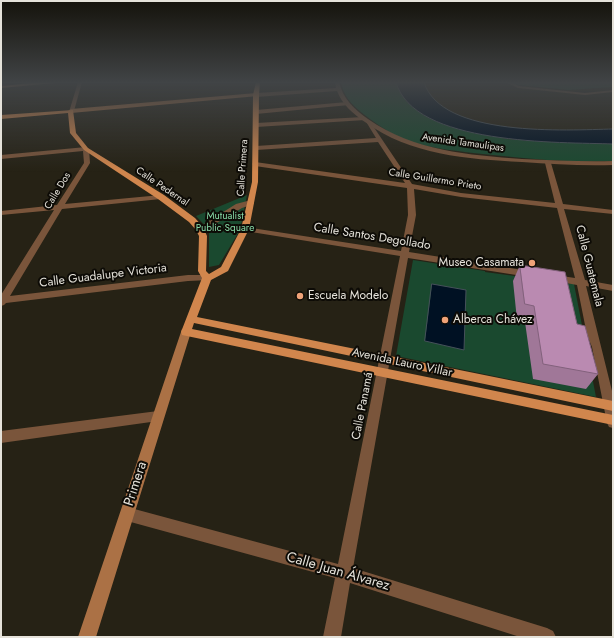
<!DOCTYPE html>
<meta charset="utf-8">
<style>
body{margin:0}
#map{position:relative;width:614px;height:638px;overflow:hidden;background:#262215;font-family:Jost,sans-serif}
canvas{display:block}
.frame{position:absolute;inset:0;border:2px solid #e5e2da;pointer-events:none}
</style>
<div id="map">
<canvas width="614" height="638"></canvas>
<div class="frame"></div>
</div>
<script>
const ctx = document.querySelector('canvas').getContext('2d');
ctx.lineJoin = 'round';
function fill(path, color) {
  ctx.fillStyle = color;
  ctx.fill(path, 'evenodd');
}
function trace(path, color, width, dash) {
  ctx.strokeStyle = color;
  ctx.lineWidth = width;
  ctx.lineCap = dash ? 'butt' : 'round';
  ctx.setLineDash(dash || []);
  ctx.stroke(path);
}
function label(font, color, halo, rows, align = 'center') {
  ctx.font = font + ' Jost,sans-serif';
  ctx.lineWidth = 4;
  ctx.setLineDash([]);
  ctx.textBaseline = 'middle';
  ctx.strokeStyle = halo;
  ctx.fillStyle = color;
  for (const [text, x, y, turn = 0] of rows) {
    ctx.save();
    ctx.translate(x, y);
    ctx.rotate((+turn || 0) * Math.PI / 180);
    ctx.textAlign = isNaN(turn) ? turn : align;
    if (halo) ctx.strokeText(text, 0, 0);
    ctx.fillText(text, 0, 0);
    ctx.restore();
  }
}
const green = new Path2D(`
 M341,82H396L406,101L476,133L507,139L534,141L613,144V161C566,163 520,158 473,153C452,150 424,148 404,139C389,133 373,122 361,112C351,104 343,95 341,82Z
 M511,82H613V87L569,90L518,85Z
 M247,195L240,230L219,265L209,267V230L196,216Z
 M413,260L485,271V272L574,284L596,397L396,356Z`);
const water = new Path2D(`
 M396,82H424C441,138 567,130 613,129V144C561,142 413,146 396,82Z
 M432,284L466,290L464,350L425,341Z`);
const minor = new Path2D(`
 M505,82H512L519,86L585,93L613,90V92L585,95L518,88Z
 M347,102L349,103V105L256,114L253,112L256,110Z
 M363,117L365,120H369L412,184L461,193L555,203L545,163L548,161L551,163L563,204L613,210V214L564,209L585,280L613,285V291L586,286L613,395V428L609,427L607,423L592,347L587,335L577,285L555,281L550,278L555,275L575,278L557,208L461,197L414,189L416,215L409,252L529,271L533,274L529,277L408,258L353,568L547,628L553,631L556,637H520L350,583L341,637H323L335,578L127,521L122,519L120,514L122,509L127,507L338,564L400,256L245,231L241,229L245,227L401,251L408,215L407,188L255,166L252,164L255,162L405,183L378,142L256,150L253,148L256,146L376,138L365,120L256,127L253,125L256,123Z
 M86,147L89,149L90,163L65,204L161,195L165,197L161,199L62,209L10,296L188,275H207L212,278L210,280L188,281L6,303L4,305L1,306V295L54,210L1,215V211L57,205L84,163L83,151L1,159V155Z
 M251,200H254V204L242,208L203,231H197L196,229L236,204Z
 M158,411L162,412L164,416L162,420L158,421L1,443V431Z`);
const tertiary = new Path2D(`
 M78,82H82L74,111L69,112Z
 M335,82H339C343,99 355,110 368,119C414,151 469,155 522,159C552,160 583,162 613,161V165C582,166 552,164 522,162C467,159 410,155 365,122C353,114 342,104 337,91L256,97L253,95L256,93L336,88Z`);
const secondary = new Path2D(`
 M256,93L259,95L258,96L71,113L68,111L71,109Z
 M186,328L190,329L191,332L96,637H78L181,332L182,329Z`);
const primary = new Path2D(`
 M42,82H66L1,88V86Z
 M256,82H260L259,95L258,182L249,229L228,271L211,280L197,317L613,401V411L194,323L192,329L613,415V425L182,335L181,332L202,278L198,271L199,236L196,230L189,222L158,199L84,150L70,133L68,113L1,119V115L73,110L76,133L88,148L164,195L195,218L203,227L207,236L206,271L209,274L221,267L241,229L252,182L253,95Z`);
const wall = new Path2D(`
 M520,265L577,324L598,374L586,389L533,379L525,322L517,320L513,281Z`);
const building = new Path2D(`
 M520,265L565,272L577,324L585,326L598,374L543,364L534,306L525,304Z`);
const markers = [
 [532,263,4,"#f0a378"],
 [300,296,4,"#f0a378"],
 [445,320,4,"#f0a378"]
];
const farStreetnames = [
 ["Avenida Tamaulipas",463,143,8],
 ["Calle Primera",243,168,-86],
 ["Calle Guillermo Prieto",435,180,9],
 ["Calle Pedernal",162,187,34],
 ["Calle Dos",58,191,-59]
];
const farParknames = [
 ["Mutualist",225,217],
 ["Public Square",225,229]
];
const streetNames = [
 ["Calle Santos Degollado",372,237,9],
 ["Calle Guatemala",589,266,76],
 ["Calle Guadalupe Victoria",103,276,-7],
 ["Avenida Lauro Villar",402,363,12],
 ["Calle Panamá",363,406,-79]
];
const poiNames = [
 ["Museo Casamata",524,263,"right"],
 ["Escuela Modelo",308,296],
 ["Alberca Chávez",453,320]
];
const nearStreetnames = [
 ["Primera",136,484,-72],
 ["Calle Juan Álvarez",338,572,16]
];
fill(green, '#1a492f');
fill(water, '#001123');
trace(water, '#45505a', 1);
fill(minor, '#7a553b');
fill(tertiary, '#7a553b');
fill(secondary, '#ab7145');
fill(primary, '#d1864d');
fill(wall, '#a07798');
fill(building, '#ba8ab1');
trace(building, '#82617c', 1);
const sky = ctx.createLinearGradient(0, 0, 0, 172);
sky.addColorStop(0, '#15130c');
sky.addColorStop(0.48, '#414446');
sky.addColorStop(1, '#41444600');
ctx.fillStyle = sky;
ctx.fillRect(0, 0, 614, 172);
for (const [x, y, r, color] of markers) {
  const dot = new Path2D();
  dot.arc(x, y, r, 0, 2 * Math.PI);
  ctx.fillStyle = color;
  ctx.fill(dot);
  trace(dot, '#0d0b06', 1.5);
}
label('10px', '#e5e2da', '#0d0b06', farStreetnames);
label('10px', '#88dba8', '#0d0b06', farParknames);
label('12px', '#e5e2da', '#0d0b06', streetNames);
label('12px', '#e5e2da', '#0d0b06', poiNames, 'left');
label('14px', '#e5e2da', '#0d0b06', nearStreetnames);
</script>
